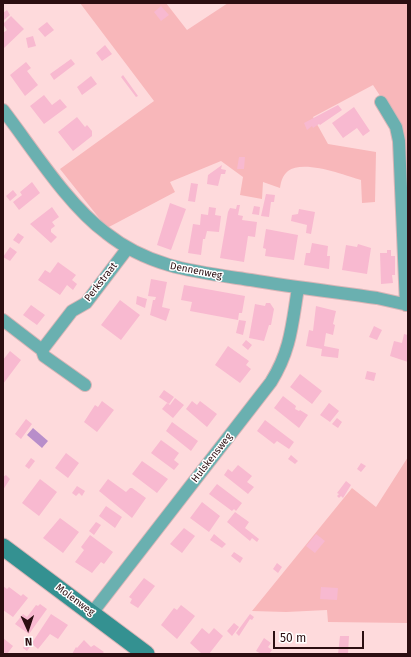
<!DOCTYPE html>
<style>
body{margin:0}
#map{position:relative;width:411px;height:657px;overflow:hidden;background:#fedadc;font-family:"Fira Sans",sans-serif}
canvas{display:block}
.frame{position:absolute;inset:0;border:4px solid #2c0e11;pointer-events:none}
.north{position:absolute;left:8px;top:609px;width:40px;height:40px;-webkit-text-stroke:3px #fff;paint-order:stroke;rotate:177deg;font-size:11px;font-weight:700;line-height:16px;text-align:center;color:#2c0e11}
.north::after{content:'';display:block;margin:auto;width:14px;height:18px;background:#2c0e11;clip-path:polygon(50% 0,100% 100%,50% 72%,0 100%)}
.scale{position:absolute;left:273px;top:631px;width:91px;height:18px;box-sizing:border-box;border:2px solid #2c0e11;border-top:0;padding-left:5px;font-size:12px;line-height:14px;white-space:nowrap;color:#2c0e11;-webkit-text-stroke:3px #fff;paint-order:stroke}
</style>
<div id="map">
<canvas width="411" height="657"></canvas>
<div class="frame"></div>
<div class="north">N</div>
<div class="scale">50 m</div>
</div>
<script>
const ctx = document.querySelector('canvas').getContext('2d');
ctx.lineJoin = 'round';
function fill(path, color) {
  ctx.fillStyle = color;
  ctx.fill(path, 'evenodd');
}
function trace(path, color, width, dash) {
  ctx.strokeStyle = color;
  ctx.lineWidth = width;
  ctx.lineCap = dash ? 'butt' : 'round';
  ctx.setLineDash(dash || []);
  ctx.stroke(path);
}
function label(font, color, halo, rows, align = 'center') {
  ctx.font = font + ' "Fira Sans",sans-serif';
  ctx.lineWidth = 3;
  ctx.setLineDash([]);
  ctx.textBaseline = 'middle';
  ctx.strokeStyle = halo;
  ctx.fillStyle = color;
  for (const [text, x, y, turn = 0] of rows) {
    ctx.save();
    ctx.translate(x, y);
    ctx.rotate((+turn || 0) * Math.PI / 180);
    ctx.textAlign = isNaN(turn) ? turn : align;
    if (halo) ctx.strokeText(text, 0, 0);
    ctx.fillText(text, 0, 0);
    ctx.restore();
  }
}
const green = new Path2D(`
 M80,3H166L187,30L228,3H408V260L400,141L388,108L373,85L313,117L328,144L376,152L375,202L362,203L361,180C345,175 303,159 288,171C282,176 281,182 280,188L263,182L262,199L240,195L243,177L221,161L170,182L175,192L107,228L60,169L154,101Z
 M408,457V623L328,622L327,610L286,612L252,611L352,488L376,507Z`);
const water = new Path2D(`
 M33,428L48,441L42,448L27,435Z`);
const building = new Path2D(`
 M161,6L169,15L161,21L154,12Z
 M7,10L10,15L4,20L3,13Z
 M11,16L24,29L3,49V33L7,30L3,24Z
 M47,22L54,30L45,37L38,29Z
 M33,36L36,46L28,48L26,38Z
 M105,45L112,54L102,61L96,53Z
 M71,59L75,64L54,80L50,74Z
 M26,62L31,68L27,71L38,85L25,96L10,75Z
 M123,75L138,96L136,97L121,77Z
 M91,76L97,84L82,95L77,87Z
 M44,95L52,105L60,99L67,107L44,124L30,106Z
 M338,105L342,110L320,125L319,124L313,128L312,126L307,130L304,123Z
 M354,107L370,131L363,136L357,128L343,138L332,123Z
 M77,117L85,127L87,125L92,131V136L73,151L58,132Z
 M239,157H245L244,169H237Z
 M222,165L221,169L226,170L225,174H221L218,186L207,184L208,175Z
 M32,182L40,193L19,210L13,202L22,195L20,192Z
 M191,183L198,184L195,202L188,201Z
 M13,190L17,195L10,201L6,196Z
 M266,194L275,195L274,202H271L269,217L261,216Z
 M170,203L186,209L171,250L157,245Z
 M237,205H240L238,215L243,216L242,220L257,222L255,237L248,236L244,262L220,258L228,212L230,208L236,209Z
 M254,206L260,207L259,215L252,214Z
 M52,207L59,217L52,222L55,226L51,229V232L57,237L51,243L30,224Z
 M209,207L216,208L215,215L221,216L219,232L207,231L205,239H203L201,255L188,253L193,224L200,225L201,214L208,215Z
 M299,209L315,212L311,234L306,233L307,225L291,221L292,215L298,214Z
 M266,229L298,235L294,260L265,256L266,249L263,248Z
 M18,233L24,237L19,244L13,240Z
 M312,243L328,246L327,256H330L329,269L304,265L306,253H310Z
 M358,244L371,248L367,274L342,270L346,245L357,247Z
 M10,247L17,252L10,261L3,257Z
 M387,250H391V256H395V275H392L393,283L381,284L380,253H387Z
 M58,262L76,275L72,280L77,284L73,290L67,285L60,295L38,280L45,270L50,273Z
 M151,279L167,282L162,307L170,309L166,321L150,315L153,300H155L156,297L148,296Z
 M184,285L245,296L242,313H239L238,320L190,311L192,302L181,300Z
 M137,296L147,299L145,308L136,304Z
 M120,300L140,315L121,340L101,325Z
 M266,303H270L274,309L271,325H269L264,341L249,338L255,304L265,306Z
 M31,305L45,315L37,325L23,315Z
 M316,306L336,311L333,324L335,325L333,335L326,333L324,346L339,349L338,358L321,356L322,349L306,346L309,330L313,331Z
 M239,320L246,321L243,335L236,333Z
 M374,326L382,330L377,340L369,337Z
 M404,334L408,335V362L390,356L394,341L402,343Z
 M246,340L252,345L248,350L242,345Z
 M228,346L249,361L246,365L251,369L240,383L215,365Z
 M10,351L21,360L3,384V360Z
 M367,371L376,373L374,381L365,379Z
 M300,374L322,391L312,404L290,387Z
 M164,390L174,397L169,404L159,397Z
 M283,396L296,406L295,409L299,411L300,410L308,415L299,428L274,408Z
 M175,398L184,405L173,418L162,409L167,403L170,405Z
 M102,401L114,410L97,432L84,422L95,405L98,407Z
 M192,401L197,405L200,401L217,414L207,427L186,409Z
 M329,403L339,411L330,422L320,415Z
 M337,418L342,422L338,428L332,424Z
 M26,419L32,424L21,439L15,434Z
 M265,420L294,442L289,449L277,441L274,444L257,431Z
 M172,422L198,441L191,451L166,431Z
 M161,440L179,453L174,460L179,464L174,470L151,453Z
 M66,453L79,463L68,478L55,468Z
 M291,455L298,461L295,464L288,459Z
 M31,458L35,461L29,469L25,466Z
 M142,461L168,479L157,493L132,474Z
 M361,463L366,466L361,472L357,469Z
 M238,465L252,476L247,482L254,487L248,494L224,475L228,469L232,472Z
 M6,475L10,479L3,490V477Z
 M40,479L57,492L39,516L22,503Z
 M108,479L126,492L130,488H132L146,498L132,518L99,491Z
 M346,481L351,485L343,498L341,496L339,498L337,496L339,494L337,493Z
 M217,484L242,503L236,511L234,509L232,511L209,494Z
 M77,486L85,491L82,496L79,493L76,496L72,493Z
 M202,502L220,516L209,532L190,518Z
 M106,506L122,517L115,528L99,516Z
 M235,512L249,522L245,528L259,539L257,542L252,538L250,541L227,522Z
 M60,518L79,532L63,553L43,538Z
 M96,522L101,525L94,535L89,531Z
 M184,528L195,536L182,553L170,544Z
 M214,534L226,544L222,548L210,540Z
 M316,534L325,541L315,553L306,546Z
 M90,535L113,552L104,564L101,562L92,573L75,562L84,550L81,547Z
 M234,552L243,558L240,563L231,556Z
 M277,563L282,567L278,573L273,569Z
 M144,578L155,586L138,608L130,603L132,599L129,597Z
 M3,586L7,589L9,587L21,596L23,594L28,598L13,617L3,610Z
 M321,587L338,588L337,600L320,599Z
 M40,604L47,609L29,634L15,624L23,614L27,617L36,605L38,606Z
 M181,605L195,616L177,639L161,625L174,608L177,610Z
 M51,614L68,625L58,639L50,634L38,649L32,644L27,651L23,648L28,640L32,643Z
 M250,614L254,617L252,620L250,619L239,636L236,633Z
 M234,623L239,627L232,636L227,631Z
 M202,628L209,634L214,628L223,636L209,654H200L201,653L190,643Z
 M340,636H349L348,654H338Z
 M3,638L13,646L7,654L3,652Z
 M264,638L271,643L268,647L272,650L269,654H261L256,651Z
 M84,640L91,647L94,645L104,652L102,654H72L76,647L77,648Z`);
const street = new Path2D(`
 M381,102L396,127L399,141L406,305
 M3,110C33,149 67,204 106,233C150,268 197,272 251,280C293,287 335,292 377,298L408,305
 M3,320L42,350
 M85,385L44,356L42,350L72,311L86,303L127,249
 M92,613L271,382C291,350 292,324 298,288`);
const secondary = new Path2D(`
 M3,547L146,654`);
const streetNames = [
 ["Dennenweg",196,271,11],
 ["Perkstraat",101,282,-52],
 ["Hulskensweg",212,458,-52],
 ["Molenweg",75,600,37]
];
fill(green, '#f8b7ba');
fill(water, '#b88eca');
fill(building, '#f8b9d0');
trace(street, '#d8b5b7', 14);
trace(secondary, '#d8b5b7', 19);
trace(street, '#6ab0b0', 12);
trace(secondary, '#349191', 17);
label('10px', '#2c0e11', '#fff', streetNames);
</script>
